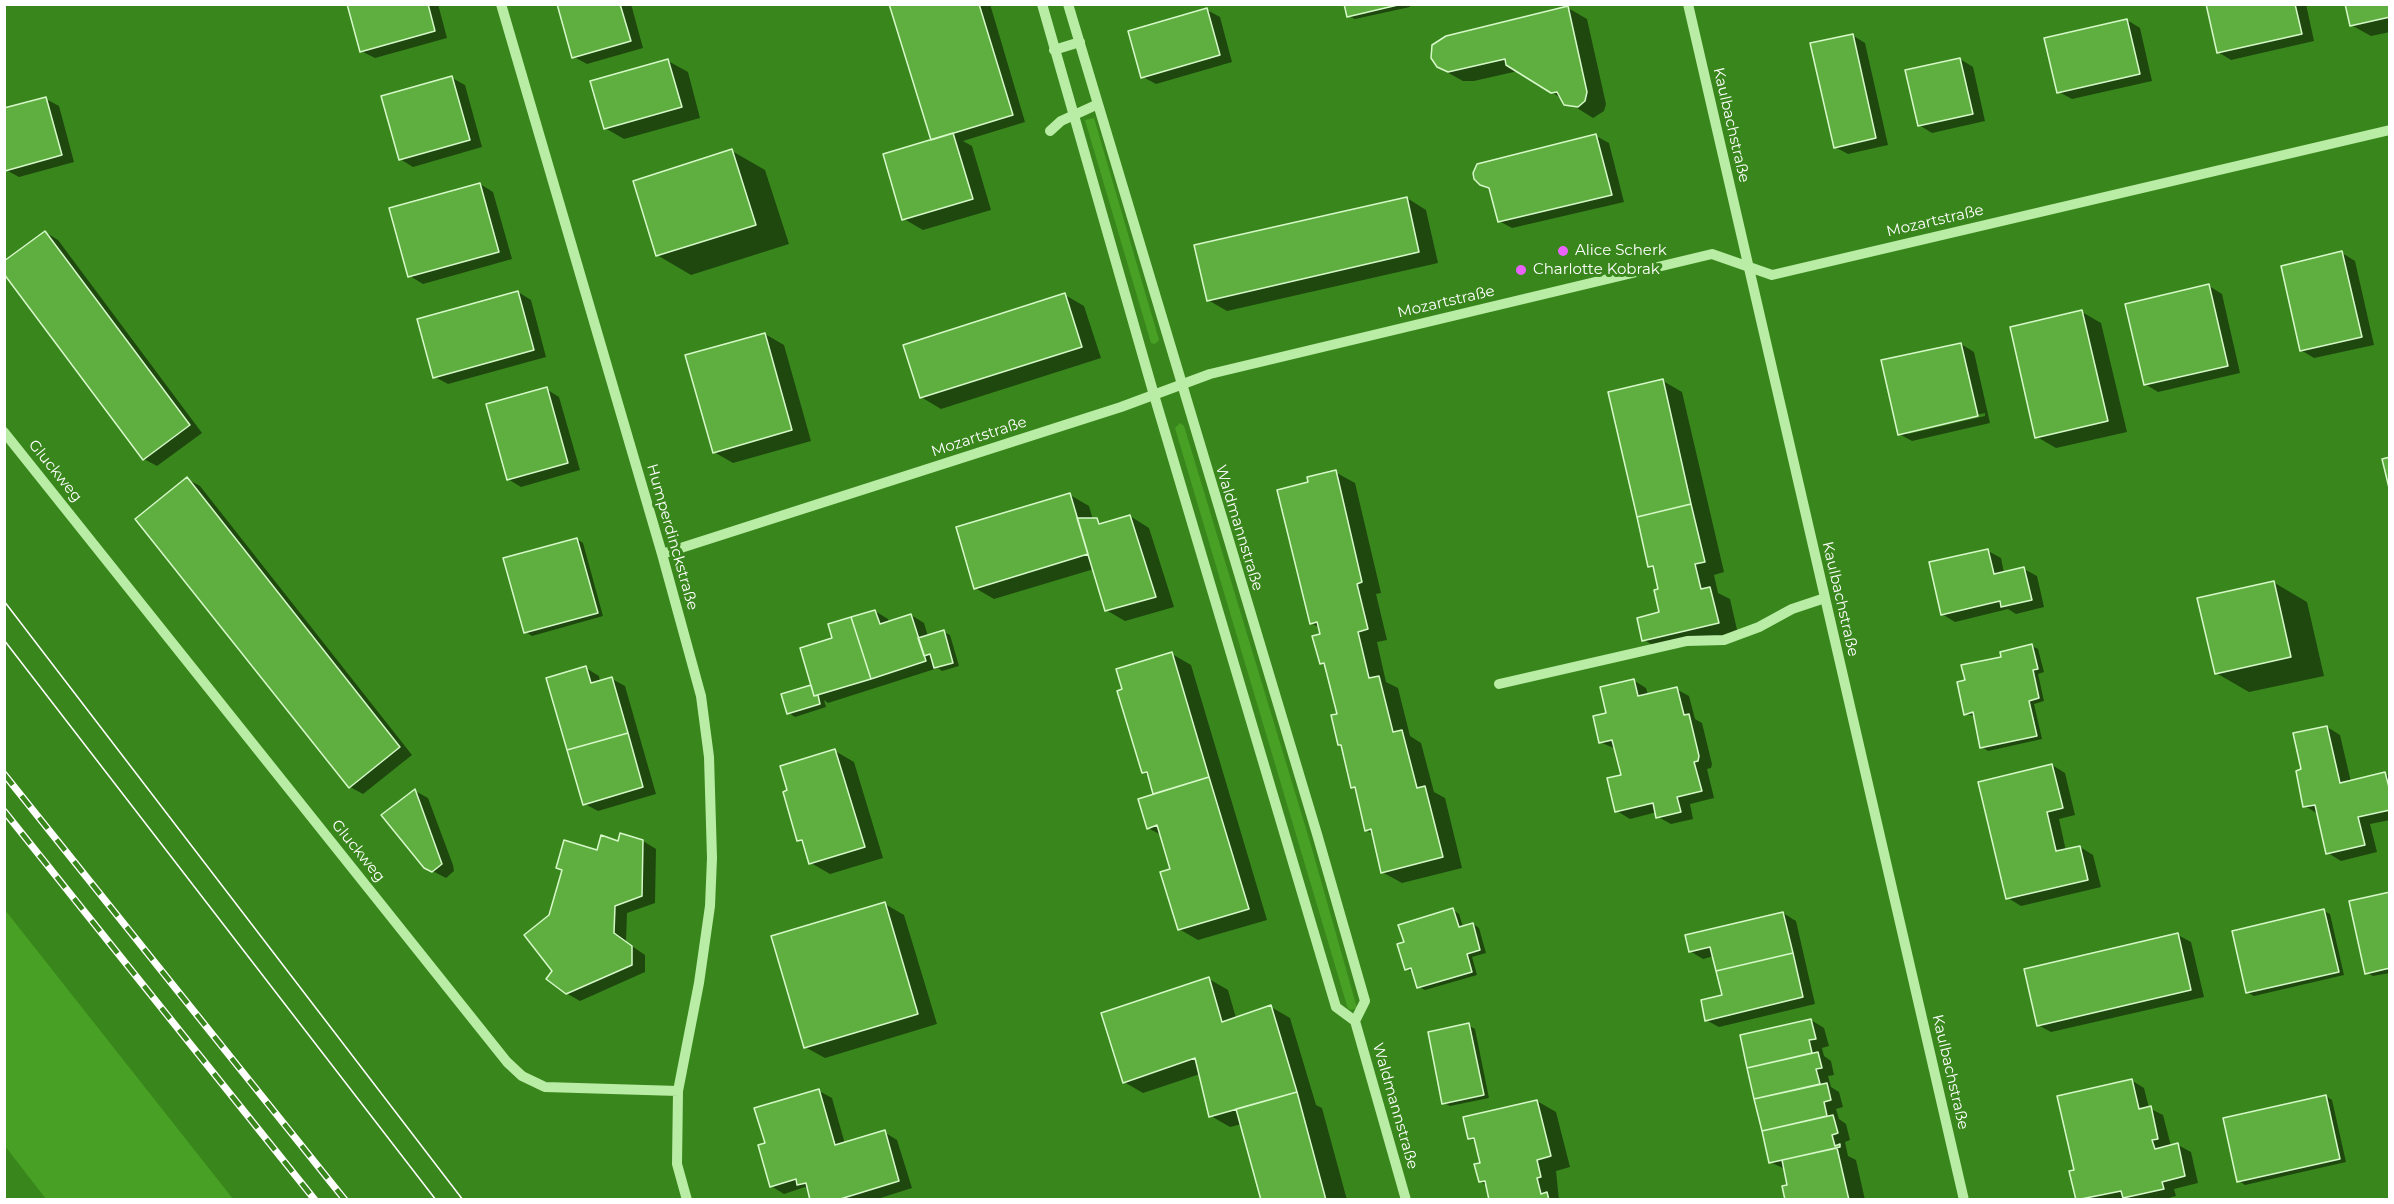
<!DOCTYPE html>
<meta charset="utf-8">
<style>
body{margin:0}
#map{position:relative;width:2394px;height:1204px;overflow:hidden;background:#39871c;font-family:Montserrat,sans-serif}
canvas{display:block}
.frame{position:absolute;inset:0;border:6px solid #fff;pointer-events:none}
</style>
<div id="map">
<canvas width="2394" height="1204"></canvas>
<div class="frame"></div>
</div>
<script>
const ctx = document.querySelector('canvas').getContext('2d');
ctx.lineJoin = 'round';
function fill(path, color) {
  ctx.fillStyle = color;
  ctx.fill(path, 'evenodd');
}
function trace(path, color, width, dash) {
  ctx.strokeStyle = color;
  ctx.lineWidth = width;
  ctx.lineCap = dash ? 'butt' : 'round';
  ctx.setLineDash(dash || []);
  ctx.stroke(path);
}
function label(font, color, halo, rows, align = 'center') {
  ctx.font = font + ' Montserrat,sans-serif';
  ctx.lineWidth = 6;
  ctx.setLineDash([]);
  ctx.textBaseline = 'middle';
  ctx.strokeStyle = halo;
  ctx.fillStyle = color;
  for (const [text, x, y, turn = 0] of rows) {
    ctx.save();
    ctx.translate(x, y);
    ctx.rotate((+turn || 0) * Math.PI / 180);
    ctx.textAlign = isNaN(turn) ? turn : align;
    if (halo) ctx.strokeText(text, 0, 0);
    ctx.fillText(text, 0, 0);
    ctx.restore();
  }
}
const green = new Path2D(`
 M1094,118L1159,340L1155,344L1151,343L1085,120Z
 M1180,423L1184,426L1310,842L1357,1008L1352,1010L1348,1009L1175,428Z
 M5,910L233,1199H46L5,1146Z`);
const shadow = new Path2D(`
 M349,4H438L447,38L375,58L361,51Z
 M559,4H631L643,48L587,64L574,57Z
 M891,4H990L1025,122L963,141L972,146L991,210L923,230L904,219L935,140Z
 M1346,4H1410V7L1355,19L1348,16Z
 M2207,4H2306L2314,41L2231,60L2218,52Z
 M2390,4V32L2371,36L2351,25Z
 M1568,8L1587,19L1606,104L1604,111L1593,118L1518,71L1474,81H1463L1443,70Z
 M1207,10L1220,17L1232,62L1156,84L1143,77Z
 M2127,20L2140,28L2152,81L2072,99L2059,92Z
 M1852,35L1865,43L1888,145L1848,154L1835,147Z
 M1960,59L1973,67L1985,121L1932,133L1919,125Z
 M668,61L688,72L700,118L624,139L605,128Z
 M452,78L465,85L482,147L413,167L400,159Z
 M46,99L59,106L74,162L19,177L6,170L4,165V109Z
 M1596,136L1609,143L1624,202L1512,228L1499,221L1491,190L1480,184Z
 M732,151L765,170L789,244L691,275L657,255Z
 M480,184L493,192L512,259L423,284L410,276Z
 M1407,198L1426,210L1438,263L1227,311L1208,300Z
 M45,232L58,240L202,433L157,466L144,459L4,272Z
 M2342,253L2355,261L2374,345L2314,358L2301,350Z
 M2209,286L2222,294L2240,373L2158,392L2145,384Z
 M518,292L531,300L546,357L448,384L435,377Z
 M1065,295L1084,306L1101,358L941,409L921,397Z
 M2082,312L2101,323L2127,432L2056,448L2037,437Z
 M765,334L784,345L811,441L733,463L714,452Z
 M1961,344L1974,352L1990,423L1912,441L1899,434ZM1985,413V416L1908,434V431Z
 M1663,381L1682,392L1724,572L1714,575L1718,593L1730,599L1738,634L1663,651L1644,640L1661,613L1656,569L1649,566Z
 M546,389L559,397L580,470L521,487L508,479Z
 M1335,472L1355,483L1381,593L1376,594L1387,640L1377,642L1386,682L1398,688L1410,736L1421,743L1434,792L1445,798L1462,868L1402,883L1382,872L1373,834L1366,830L1357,789L1353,787L1343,746L1339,744L1338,715L1327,667L1321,663L1320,628L1311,623L1310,483Z
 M187,479L200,486L412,755L363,794L350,787Z
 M1070,495L1089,506L1093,520L1104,524L1130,516L1149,528L1174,607L1125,621L1106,610L1094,569L994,599L975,588Z
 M577,539L583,543L603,616L532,636L526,632Z
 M1988,551L2001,558L2004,573L2024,569L2037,576L2044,607L2016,614L2008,609L1955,622L1942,614Z
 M2273,582L2307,602L2324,676L2249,692L2216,673Z
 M875,611L888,619L889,622L911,615L924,623L928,636L944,632L950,635L959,666L942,671L938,668L828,703L824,700L826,707L795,717L789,713Z
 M2032,646L2038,649L2044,672L2038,674L2044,701L2034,704L2042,739L1988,751L1982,747L1975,716L1965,714L1966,682L2003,658Z
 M1172,654L1191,665L1267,920L1198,940L1179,929L1172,870L1161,835L1148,828L1155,795L1149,776L1143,772Z
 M586,668L599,676L600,682L612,679L625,686L656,794L598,811L585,804Z
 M1633,680L1646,688L1648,695L1676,689L1689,696L1695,719L1702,723L1712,764L1711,768L1707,769L1714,798L1690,804L1693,819L1671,824L1658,817L1657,812L1630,819L1617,811L1623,776L1616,749L1600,742L1608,714Z
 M2327,727L2340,735L2351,782L2385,774L2390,777V820L2370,824L2377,852L2341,861L2328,853L2318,814L2305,806L2303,771Z
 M835,751L854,762L883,858L830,874L811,863L805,844L799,840Z
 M2052,765L2065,773L2075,815L2059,819L2066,851L2080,847L2093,855L2101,887L2021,906L2008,898Z
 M415,791L428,798L453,865L454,871L446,878L425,867Z
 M643,841L656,849L655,903L627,913L626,942L645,955V972L580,1001L566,993L554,971L550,915L563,871L558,868L620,843Z
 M2390,894V973L2373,976L2367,973Z
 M885,904L904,915L937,1024L825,1058L805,1047Z
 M1453,910L1459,914L1463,927L1473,924L1479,928L1486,953L1472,957L1477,975L1425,990L1419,987L1414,972L1406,969L1405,943Z
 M2324,911L2330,914L2344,975L2254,996L2247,992Z
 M1783,913L1796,921L1815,1004L1719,1027L1706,1020L1724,997L1714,956L1703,959L1690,951Z
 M2178,935L2191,942L2204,997L2051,1032L2038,1025Z
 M1209,979L1228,990L1236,1018L1271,1007L1290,1018L1316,1105L1322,1108L1347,1200H1262L1242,1124L1230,1127L1211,1116L1200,1074L1143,1093L1124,1082Z
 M1811,1020L1824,1028L1829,1046L1822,1048L1824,1056L1831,1061L1834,1075L1828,1076L1831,1087L1839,1092L1843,1107L1836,1109L1839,1119L1846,1124L1850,1140L1845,1142L1848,1156L1856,1160L1865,1200H1787L1789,1186L1785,1169L1770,1162L1742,1036Z
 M1468,1025L1475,1029L1489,1098L1450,1106L1444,1103Z
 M2131,1080L2144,1088L2149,1108L2163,1115L2171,1146L2178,1145L2191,1152L2198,1183L2174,1189L2176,1196L2161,1200H2078L2076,1171Z
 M819,1091L832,1098L845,1144L884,1132L897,1140L912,1188L874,1200H812L809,1190L805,1187L784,1194L771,1186L767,1144Z
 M2326,1096L2332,1100L2346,1162L2245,1185L2239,1181Z
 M1537,1101L1556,1112L1570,1167L1556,1171L1559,1200H1491L1487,1186L1480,1181L1482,1164L1477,1142L1470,1138Z`);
const building = new Path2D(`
 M347,4H428L435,31L360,52Z
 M557,4H620L631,41L572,58Z
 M889,4H979L1013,115L931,140Z
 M1344,4H1402L1347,17Z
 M2206,4H2295L2302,34L2217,53Z
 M2345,4H2390V17L2350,26Z
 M1568,6L1587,92L1585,101L1578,107L1564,105L1557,92L1551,93L1506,65L1505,59L1448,72L1437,67L1431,58L1432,45L1446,36Z
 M1207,8L1220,55L1141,78L1128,31Z
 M2127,19L2140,74L2057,93L2044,38Z
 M1853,34L1876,138L1834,148L1810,43Z
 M1960,58L1973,114L1918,126L1905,70Z
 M668,59L682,107L604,129L590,81Z
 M452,76L470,140L399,160L381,96Z
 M46,97L62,155L5,171L4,108Z
 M953,133L973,199L902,220L883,154Z
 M1596,134L1612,195L1498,222L1489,188L1480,185L1474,179L1473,173L1477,164Z
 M732,149L756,225L656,256L633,181Z
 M480,183L499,252L408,277L389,208Z
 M1407,197L1419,252L1207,301L1194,245Z
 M45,231L190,425L143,460L4,274V261Z
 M2342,251L2362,337L2300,351L2281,266Z
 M2209,284L2228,366L2144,385L2125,304Z
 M518,291L534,350L433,378L417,319Z
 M1065,293L1082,347L920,398L903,345Z
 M2082,310L2108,421L2035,438L2010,327Z
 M765,333L792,430L713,453L685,355Z
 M1961,343L1978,416L1898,435L1881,360Z
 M1663,379L1691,504L1637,517L1608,392Z
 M547,387L568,463L507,480L486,404Z
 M2390,457V492L2382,459Z
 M1336,470L1362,582L1357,584L1368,629L1358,632L1369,678L1379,676L1393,732L1402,730L1417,788L1425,786L1443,857L1381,873L1371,829L1365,831L1355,787L1351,788L1341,745H1338L1331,715L1337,714L1324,663L1320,664L1312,636L1320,634L1317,622L1310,624L1277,490L1308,482L1307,477Z
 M187,477L400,747L349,788L135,519Z
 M1070,493L1088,554L974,589L956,527Z
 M1691,504L1705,562L1695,564L1701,589L1710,587L1719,623L1642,641L1637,618L1659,612L1654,590L1658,589L1653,566L1648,567L1637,517Z
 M1130,515L1156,597L1105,611L1077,518H1097L1099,524Z
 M577,538L598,613L524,633L503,558Z
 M1988,549L1994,574L2024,567L2032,600L2001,607L2000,601L1941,615L1929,562Z
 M2274,581L2291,657L2215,674L2197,598Z
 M875,610L880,624L911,614L926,661L871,679L851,617Z
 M851,617L871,679L814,696L800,648L832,638L828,624Z
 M944,630L953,663L934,668L930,654L924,656L918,638Z
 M2032,644L2038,669L2033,670L2039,698L2029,701L2037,736L1980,748L1973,712L1964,715L1957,682L1965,680L1961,665L2001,657L2000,652Z
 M1172,652L1209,777L1153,794L1147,772L1142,773L1117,691L1122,689L1116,669Z
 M586,666L591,683L612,677L628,733L567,750L546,678Z
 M1634,679L1638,696L1677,687L1684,715L1689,714L1699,756L1698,761L1694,762L1702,791L1677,797L1681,812L1656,818L1653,803L1615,812L1607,778L1621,775L1612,740L1599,743L1593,716L1606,713L1600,687Z
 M811,685L814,696L818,695L820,704L787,714L781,694Z
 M2327,726L2340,783L2385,772L2390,791V810L2358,817L2365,845L2326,854L2315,805L2303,807L2296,771L2301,769L2293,733Z
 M628,733L643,787L583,805L567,750Z
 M835,749L865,847L809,864L802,840L797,841L783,792L787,790L780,766Z
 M2052,764L2063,808L2047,812L2056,851L2080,846L2088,880L2006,899L1978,782Z
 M1209,777L1249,909L1178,930L1160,872L1170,869L1157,825L1147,829L1138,799Z
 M415,789L442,864L432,872L424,868L381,815Z
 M620,833L643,840L642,896L615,906L614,933L632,946V965L566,994L546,979L552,971L524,935L549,915L562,870L556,868L564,840L597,850L601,835L618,841Z
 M2390,892V968L2365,974L2349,901Z
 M885,902L918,1014L804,1048L771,936Z
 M1453,908L1459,927L1473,923L1480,950L1467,954L1472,972L1417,988L1411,968L1405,970L1397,944L1404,942L1398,925Z
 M2324,909L2339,972L2246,993L2232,931Z
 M1783,912L1793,953L1716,971L1710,947L1689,952L1685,935Z
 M2178,933L2191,990L2037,1026L2024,969Z
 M1793,953L1803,997L1705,1021L1701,1000L1722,995L1716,971Z
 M1209,977L1222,1022L1271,1005L1297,1092L1209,1117L1195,1058L1123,1083L1101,1013Z
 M1811,1019L1816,1039L1809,1040L1812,1053L1747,1068L1740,1035Z
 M1469,1023L1484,1095L1442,1104L1428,1032Z
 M1818,1052L1822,1068L1816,1069L1820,1084L1754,1099L1747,1068Z
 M2132,1079L2139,1109L2151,1106L2158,1139L2152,1140L2155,1149L2178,1143L2185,1176L2162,1182L2164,1189L2123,1198L2121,1191L2076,1200L2069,1171L2074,1170L2057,1096Z
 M1827,1083L1831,1100L1824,1102L1827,1116L1762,1131L1754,1099Z
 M819,1089L835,1145L885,1130L899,1181L837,1200H810L806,1183L797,1185L796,1179L770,1187L758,1145L765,1143L754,1108Z
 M1297,1092L1326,1200H1261L1236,1109Z
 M2326,1095L2340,1159L2237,1182L2223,1118Z
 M1537,1100L1551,1156L1537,1160L1541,1177L1537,1178L1541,1194L1547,1192L1549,1200H1489L1485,1181L1479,1182L1474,1164L1480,1163L1474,1138L1468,1139L1463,1117Z
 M1833,1115L1838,1133L1832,1135L1835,1146L1840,1144V1147L1769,1163L1762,1131Z
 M1837,1148L1849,1200H1785L1782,1186L1787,1185L1782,1160Z`);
const minor = new Path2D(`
 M501,4L662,554L701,696L709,757L712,858L710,906L699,983L678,1091L677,1164L687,1200
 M1042,4L1154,395L1336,1007L1355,1021L1406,1200
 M1068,4L1317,834L1365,1001L1355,1021
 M1688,4L1964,1200
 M1054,50L1080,42
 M1050,131L1061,121L1096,105
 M4,432L507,1062L522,1076L545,1087L678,1091
 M662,554L1121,407L1210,374L1712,254L1772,275L2390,130
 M1499,684L1687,641L1724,640L1759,627L1792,609L1825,598`);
const tram = new Path2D(`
 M4,601L463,1200
 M4,640L436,1200`);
const rail = new Path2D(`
 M4,774L345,1200
 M4,811L315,1200`);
const markers = [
 [1563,251,6,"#e962fc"],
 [1521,270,6,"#e962fc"]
];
const streetNames = [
 ["Kaulbachstraße",1731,125,77],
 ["Mozartstraße",1935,221,-13],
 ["Mozartstraße",1446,302,-13],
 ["Mozartstraße",979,437,-18],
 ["Gluckweg",55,471,51],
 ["Waldmannstraße",1239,528,73],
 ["Humperdinckstraße",672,537,74],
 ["Kaulbachstraße",1840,599,77],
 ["Gluckweg",358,851,51],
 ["Kaulbachstraße",1950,1072,77],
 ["Waldmannstraße",1395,1106,74]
];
const poiNames = [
 ["Alice Scherk",1575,251],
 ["Charlotte Kobrak",1533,270]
];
fill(green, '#48a025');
fill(shadow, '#0007');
fill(building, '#5fae40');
trace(building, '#d7f9ca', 1.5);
trace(minor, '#b9eca5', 10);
trace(tram, '#fff', 1.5);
trace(rail, '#fff', 7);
trace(rail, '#39871c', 4.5, [14]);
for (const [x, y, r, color] of markers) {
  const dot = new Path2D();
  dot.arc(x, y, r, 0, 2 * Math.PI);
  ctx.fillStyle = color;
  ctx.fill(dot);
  trace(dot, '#39871c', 2);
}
label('15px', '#fff', '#39871c', streetNames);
label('15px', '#fff', '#39871c', poiNames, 'left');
</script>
